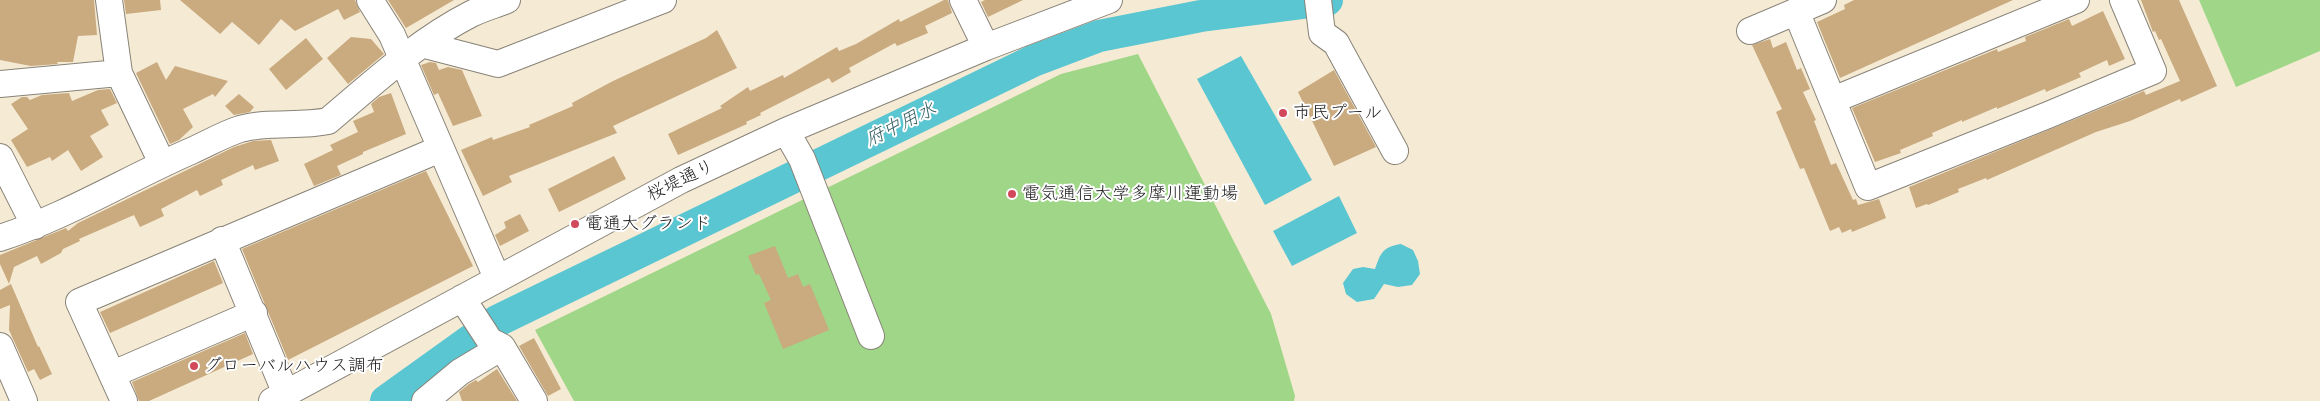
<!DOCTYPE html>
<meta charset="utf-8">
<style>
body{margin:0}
canvas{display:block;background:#f5ead4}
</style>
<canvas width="2320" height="401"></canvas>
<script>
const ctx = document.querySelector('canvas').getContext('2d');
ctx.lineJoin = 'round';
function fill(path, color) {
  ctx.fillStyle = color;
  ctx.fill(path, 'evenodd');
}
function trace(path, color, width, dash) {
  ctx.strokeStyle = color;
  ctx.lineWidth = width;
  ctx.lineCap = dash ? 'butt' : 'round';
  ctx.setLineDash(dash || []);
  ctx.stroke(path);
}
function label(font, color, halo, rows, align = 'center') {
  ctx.font = font + ' Itim,"Klee One",sans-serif';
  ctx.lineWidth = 4;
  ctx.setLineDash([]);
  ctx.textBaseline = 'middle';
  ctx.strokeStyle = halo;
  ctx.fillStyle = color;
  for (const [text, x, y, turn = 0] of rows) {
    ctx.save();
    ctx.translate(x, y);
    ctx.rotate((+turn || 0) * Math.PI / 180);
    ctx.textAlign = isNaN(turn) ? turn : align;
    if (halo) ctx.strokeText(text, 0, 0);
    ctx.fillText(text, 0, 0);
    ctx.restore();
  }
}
const green = new Path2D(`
 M2199,0H2320V51L2236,87Z
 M1138,54L1271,314L1295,396L1294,401H574L535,330L1061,74Z`);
const water = new Path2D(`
 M1241,56L1312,180L1265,205L1197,79Z
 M1339,196L1357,233L1292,266L1273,231Z
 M1401,244L1413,250L1418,261L1420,274L1412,285L1398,287L1384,284L1374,299L1357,302L1346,294L1343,283L1353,269L1363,267L1375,269C1381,252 1383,247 1401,244Z`);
const river = new Path2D(`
 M497,321L1033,61L1099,36L1201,16L1327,0
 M386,401L471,340`);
const building = new Path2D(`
 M0,0H94L97,35L78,36L73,62H57L58,64L31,66L0,60Z
 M124,0H160L161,10L126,14Z
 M180,0H355L360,12L344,20L338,9L295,31L281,19L259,45L232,22L220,34Z
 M388,0H454L406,28Z
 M944,0H948L952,13L925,26L928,33L897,46L895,43L849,68L851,72L832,83L829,78L760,113L761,115L746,122L747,124L678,155L668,134L722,108L720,106L748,87L750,91L783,75L784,78L837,47L839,51L856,44L899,19L900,22Z
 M985,0H1023L988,17L981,2Z
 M1854,0H2013L1840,78L1817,22L1845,9L1844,5Z
 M2141,0H2179L2217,86L2181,102L2180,99L2130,121L2096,132L1987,180L1986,178L1958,189L1959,192L1928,205L1927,204L1916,208L1909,187L2144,91L2146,95L2180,81L2161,39L2159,40L2155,31L2153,32Z
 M2103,11L2125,59L2109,66L2107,60L2079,73L2081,77L2046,92L2045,89L1997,109V107L1962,122V120L1932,133L1933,136L1900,150L1901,153L1875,162L1852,108L1997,49L1998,52L2026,41L2025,37L2069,19L2072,26Z
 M717,30L737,68L613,126L617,133L509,176L512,182L483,196L461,150L492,137L493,140L530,127L529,125L573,106L572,103L613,81L706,38Z
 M351,37L371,39L384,54L348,84L327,58Z
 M306,38L323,59L286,90L269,69Z
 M1770,39L1773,48L1786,42L1797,70L1801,68L1810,89L1803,92L1816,120L1814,121L1831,165L1836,163L1853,200L1856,199L1858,205L1879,199L1886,218L1852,232L1851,229L1842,233L1839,227L1830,231L1804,168L1800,169L1776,112L1782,109L1752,45Z
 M157,62L166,80L175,66L228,81L215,97L213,94L183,109L193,127L179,140L170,144L136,73Z
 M430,62L436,63L439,70L448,67L462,70L482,116L453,126L438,93L434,95L421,65Z
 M1334,70L1376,147L1334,166L1298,92Z
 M110,89L117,103L101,110L109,125L90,136L103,157L81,171L68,150L52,161L50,157L27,167L11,140L28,129L11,104L22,97H27L30,100L42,95L69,93L72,101L98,90Z
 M391,93L406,134L363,152V154L337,166L341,175L314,186L304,164L333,150L330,145L358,132L353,121L374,112L371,104L379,97Z
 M239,94L254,107L250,112L234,115L225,106Z
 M271,140L279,161L255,170L253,165L221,180L223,185L200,196L197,190L161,209L164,216L140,227L134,215L79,239L80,241L63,249L61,253L41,264L37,256L14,267L9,284L0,264V255L66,228L68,231L78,223L234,147L253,141Z
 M614,156L626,179L559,212L548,189Z
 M426,171L473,266L288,360L242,249Z
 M520,214L529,231L500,246L495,235L506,228L504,222Z
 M775,246L788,278L798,274L803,287L810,284L829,330L783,349L764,303L771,300L759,274L756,275L748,256Z
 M214,261L223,283L110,333L100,312Z
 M11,284L38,347L39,346L52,374L40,380L34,369L28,372L9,330L10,305L0,309V290Z
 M245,333L253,354L149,401H139L132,382Z
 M534,338L561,389L548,396L519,346Z
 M497,369L517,401H462L459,392L469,384L476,380L478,382Z`);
const minor = new Path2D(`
 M109,0L119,73L162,163
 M370,0L392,35L497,278
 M963,0L986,47
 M1318,0L1322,33L1336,43L1395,151
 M1796,11L1868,187L2048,115L2153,71L2123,0
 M1750,31L1823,0
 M425,45L498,64L663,0
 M0,84L119,73
 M1833,100L2076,0
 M786,131L802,159L871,336
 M0,157L35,226
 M0,238C67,216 127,179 191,151C207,144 224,134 240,129C269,121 299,127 328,121C373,83 418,41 471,14C483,8 495,5 507,0
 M222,240L286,394
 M462,298L490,341L502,347L534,401
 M0,346L24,401
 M113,374L254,313
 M124,401L79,302L440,149
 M272,401L681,180L786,131L986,47L1109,0
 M425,401L460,372L502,347`);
const markers = [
 [1283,113,5,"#d1495b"],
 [1012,194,5,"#d1495b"],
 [575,224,5,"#d1495b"],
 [194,366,5,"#d1495b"]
];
const poiNames = [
 ["市民プール",1293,113],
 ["電気通信大学多摩川運動場",1022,194],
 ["電通大グランド",585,224],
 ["グローバルハウス調布",204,366]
];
const streetNames = [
 ["桜堤通り",681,181,-26]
];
const waterNames = [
 ["府中用水",901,125,-26]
];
fill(green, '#a0d687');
fill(water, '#5ac6d2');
trace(river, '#5ac6d2', 32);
fill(building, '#caaa7f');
trace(minor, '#888378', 28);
trace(minor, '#fff', 26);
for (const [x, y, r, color] of markers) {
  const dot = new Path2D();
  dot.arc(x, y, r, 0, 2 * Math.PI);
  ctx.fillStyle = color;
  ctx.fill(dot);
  trace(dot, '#fff', 2);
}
label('18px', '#1c1c1c', '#fff', poiNames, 'left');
label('18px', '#1c1c1c', '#fff', streetNames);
label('italic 19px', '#356065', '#fff', waterNames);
</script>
